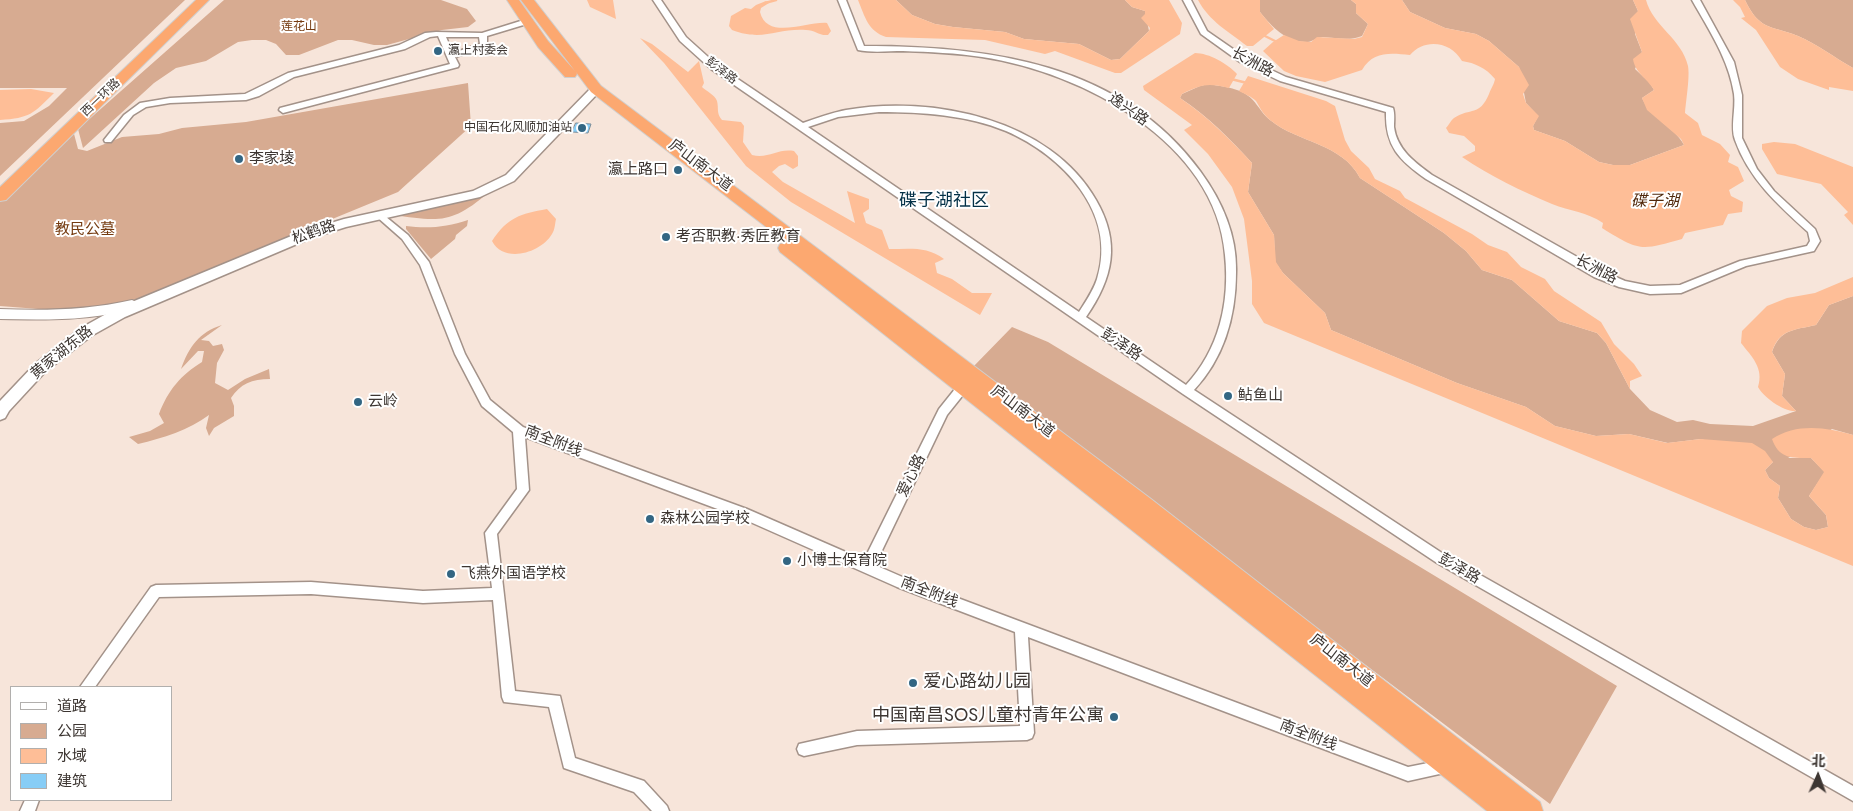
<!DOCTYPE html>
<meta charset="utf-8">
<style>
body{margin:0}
#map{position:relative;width:1853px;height:811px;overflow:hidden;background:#f7e5da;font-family:Jost,"Noto Sans SC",sans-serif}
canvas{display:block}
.legend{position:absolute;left:10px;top:686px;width:162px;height:115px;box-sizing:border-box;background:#fff;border:1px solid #b1afad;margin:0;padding:6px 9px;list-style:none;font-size:15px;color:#3d3632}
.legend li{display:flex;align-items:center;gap:10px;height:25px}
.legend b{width:25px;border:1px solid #b1afad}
.north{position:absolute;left:1793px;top:751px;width:50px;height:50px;-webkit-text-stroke:4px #fff;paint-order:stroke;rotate:2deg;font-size:14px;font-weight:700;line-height:20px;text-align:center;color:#3d3632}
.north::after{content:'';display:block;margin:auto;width:18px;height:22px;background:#3d3632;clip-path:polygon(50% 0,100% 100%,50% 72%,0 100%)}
</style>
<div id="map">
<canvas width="1853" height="811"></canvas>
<ul class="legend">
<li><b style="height:6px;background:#fff"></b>道路</li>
<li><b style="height:14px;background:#d7ab91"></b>公园</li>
<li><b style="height:14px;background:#febe97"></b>水域</li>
<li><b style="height:14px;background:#87cdf6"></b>建筑</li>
</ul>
<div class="north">北</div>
</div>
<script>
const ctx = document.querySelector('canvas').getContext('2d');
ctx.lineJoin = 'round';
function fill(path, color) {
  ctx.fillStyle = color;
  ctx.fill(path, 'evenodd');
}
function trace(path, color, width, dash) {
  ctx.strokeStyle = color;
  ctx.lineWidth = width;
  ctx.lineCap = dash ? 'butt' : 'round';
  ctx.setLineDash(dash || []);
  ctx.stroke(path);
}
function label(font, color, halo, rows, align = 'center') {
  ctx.font = font + ' Jost,"Noto Sans SC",sans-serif';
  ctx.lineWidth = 4;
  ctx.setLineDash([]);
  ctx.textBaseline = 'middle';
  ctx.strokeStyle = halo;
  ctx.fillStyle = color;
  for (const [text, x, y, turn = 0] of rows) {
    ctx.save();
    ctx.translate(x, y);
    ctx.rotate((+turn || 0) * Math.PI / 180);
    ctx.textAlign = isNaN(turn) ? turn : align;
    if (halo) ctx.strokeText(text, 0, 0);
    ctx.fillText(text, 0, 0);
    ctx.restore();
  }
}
const green = new Path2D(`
 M0,0H185L0,176V123L24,121L49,106L67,88H0Z
 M224,0H441L467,9L476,21L468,27L442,30L387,45H374L352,40H338L299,55H286L276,44L266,40H252L238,42L206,61L176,68L154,83L83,148L78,129Z
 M896,0H1125L1132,7L1145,11L1149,31L1120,59L1111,60L1079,44L1024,39L1005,32L953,27L935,24L912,15Z
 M1260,0H1351L1356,4V13L1368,24L1362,36C1350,41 1336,38 1323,37C1316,37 1314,41 1308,42C1287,43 1272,27 1260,12Z
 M1402,0H1633L1638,11L1635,34L1642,52L1635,69L1650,83L1654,90L1642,98C1652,120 1674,126 1684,145L1630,165H1613L1599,162L1565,141L1534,130L1533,126L1538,116L1526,103L1519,67L1489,41L1476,34L1445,28L1410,12Z
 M1745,0H1853V68C1835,58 1817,44 1798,36C1770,25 1760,31 1745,0Z
 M468,83L471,126L398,192L140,298L102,309L64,311L0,306V201L73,130L78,149L87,151L122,137L159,134L182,128L246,122Z
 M1209,84C1219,86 1230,87 1240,91C1257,99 1257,109 1270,120C1298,143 1342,143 1360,178L1444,233L1466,251L1482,270L1512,280L1559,321L1597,333L1606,343L1630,389L1650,410L1677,422L1693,420L1710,424L1753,426L1796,411L1782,396L1785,374L1772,352C1780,329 1794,330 1816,325L1829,305L1853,296V435L1832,429L1788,458H1811L1825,472L1809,496L1826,515L1828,527L1816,530L1804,527L1791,519L1778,498L1780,486L1769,478L1765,470L1773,462L1701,439L1668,443L1629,434L1596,436L1555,426L1526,407L1457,383L1331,330L1325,313L1283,273L1275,262L1274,235L1248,192L1252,163C1230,139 1208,116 1180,98L1182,94L1200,86Z
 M489,192C451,225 439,221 392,215Z
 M468,220L467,226L456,235L455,239L431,259L406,229V226C428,229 447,227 468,220Z
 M222,325L201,340L209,341L213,346L222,344L224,350L217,363L215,383L228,390L245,379L269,369L270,379C252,379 240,384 231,398L234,406V416L214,428L209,436L206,428L209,415C189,430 163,438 138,444L129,437L150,431L164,423L159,414C168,390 181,375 202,362L204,351H198L181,369C189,347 199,332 222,325Z
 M1012,327L1048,342L1617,686L1550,804L972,368Z`);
const water = new Path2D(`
 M587,0H613L616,19L590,7Z
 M858,0H896L912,15L935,24L953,27L1005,32L1024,39L1079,44L1111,60L1120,59L1149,31L1150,28L1141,18L1145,14V11L1132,7L1125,0H1169L1182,23L1180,34L1121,73H1115L1055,51L1045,54L985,40L886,37C868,31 865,17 858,0Z
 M1198,0H1260V12L1274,29L1253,46H1247C1229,32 1209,21 1198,0Z
 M1351,0H1402L1410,12L1445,28L1476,34L1489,41L1519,67L1529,85L1523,94L1526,103L1539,116L1533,126L1534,130L1565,141L1599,162L1613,165H1630L1684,145L1681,139L1647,110L1642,98L1654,90C1647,78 1635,73 1633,59L1642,52L1630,19L1638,11L1633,0H1646C1653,26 1682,39 1688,66C1690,77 1686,100 1685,113L1698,123L1702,135L1720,144L1730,155L1728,162L1738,167L1744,181L1729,190L1731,196L1743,202L1742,212L1728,214L1723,225L1685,233L1682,239C1640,251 1639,251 1602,228L1603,223C1587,212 1570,211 1552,204C1521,191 1490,176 1462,157L1475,151V146L1464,136L1449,133L1446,128C1449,125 1451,120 1454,118C1471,107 1479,117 1489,94C1491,88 1494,85 1495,79C1486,68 1475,63 1462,61C1451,41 1424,38 1410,55C1390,53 1373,51 1362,70L1325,82L1296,76L1284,71L1263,51L1273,42L1284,35L1299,41L1311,42L1317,37L1354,39L1362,37L1368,24L1356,13V4Z
 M1733,0H1745C1760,31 1770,25 1798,36C1817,44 1835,58 1853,68V91L1829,87V90L1798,79L1780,67L1756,30L1741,18L1745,17L1740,7Z
 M766,1L769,3L761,8L760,12C767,41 808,21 827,23L831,31L828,35C819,36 815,30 806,30C777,28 763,42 732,30L729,26L731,16L745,8L751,9L756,5Z
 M640,38L652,44L688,72L699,61L704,83L702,87C706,91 715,95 717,101C719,109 716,113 722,120L741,122L744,126L743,142L752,155C769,159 778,148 794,151L798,156V166L793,169L785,164L779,166L772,172L783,182L855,223L847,191L869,199V209L863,213L866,223L882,230L889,249C910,249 927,246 944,259L935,263L937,273L952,279L972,293H992L980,315L791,202L746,166L664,63Z
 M1195,53C1209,53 1228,64 1237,74L1229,88C1208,83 1202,84 1182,94L1180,98C1208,117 1230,139 1252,163L1248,192L1274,235L1276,262L1283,273L1325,313L1331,330L1457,383L1526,407L1555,426L1596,436L1629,434L1667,443L1701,439L1752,443L1765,451L1773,462L1765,470L1769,478L1780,486L1778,498L1791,519L1804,527L1816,530L1828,527L1826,515L1809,496L1824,472L1811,458C1792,458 1779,459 1772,439C1796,423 1826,427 1853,435V566L1264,323L1252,304V281L1244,219L1232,187L1208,154L1184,130L1192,125L1144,90L1143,86Z
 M1248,76L1326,101L1335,106L1345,140L1351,151L1369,168L1375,179L1400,191L1405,198L1472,234L1488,245L1507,252L1521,267L1545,279L1554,291L1601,322L1614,344L1634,364L1642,376L1630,381V389L1606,343L1597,333L1559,321L1512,280L1482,270L1466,251L1444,233L1360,178C1342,143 1298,143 1270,120C1263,114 1260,108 1256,101C1252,97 1245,94 1239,91Z
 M31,89L54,93C33,114 30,118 0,120V90Z
 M1774,142L1795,144L1853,167V225L1844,215L1848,212L1821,184L1777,174L1762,149V144Z
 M547,209L556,219C555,223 555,230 552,234C541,253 504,264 492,241C508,217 520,214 547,209Z
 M1853,277V296L1829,305L1816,325C1795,330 1779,329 1772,352L1785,374L1782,396L1796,411C1784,412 1763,397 1758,387C1764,368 1752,357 1741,343L1742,331L1767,306L1787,298L1815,293Z`);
const stream = new Path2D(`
 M765,3L776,0
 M1263,35L1277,42
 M1231,79L1247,83`);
const building = new Path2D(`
 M576,123L591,124L588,133L572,132Z`);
const minor = new Path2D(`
 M653,0H661L686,37L717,65L803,123C817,118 831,113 846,110C932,95 1050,119 1096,200C1121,243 1113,278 1086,317L1186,385C1219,350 1230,302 1225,255C1216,142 1082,72 982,57C956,53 930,52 903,51C889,51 872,53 858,50L838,0H846L864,46C988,46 1121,63 1200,171C1222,201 1237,235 1236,272C1236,316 1224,358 1194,390L1445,555L1853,786V801L1437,563L1183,394L711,69L680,41ZM879,112C922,112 967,115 1006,131C1062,155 1118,213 1097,279C1093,291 1086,301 1079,312L808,127L838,117Z
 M1183,0H1191L1207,31L1246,58L1286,77L1393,108C1395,114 1394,121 1394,127C1397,150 1416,163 1432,175L1602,271L1625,281L1650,286L1680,285L1740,261L1807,246L1810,241L1808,232C1778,205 1749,179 1735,140C1730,127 1736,109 1734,94C1729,60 1709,30 1692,0H1700L1734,62L1742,95V138L1757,169L1774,191L1815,229L1820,241L1814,251L1746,266L1681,293L1650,294L1619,287L1594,277L1426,179C1399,160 1385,146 1386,112L1280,81L1240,62L1201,34Z
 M527,19L531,21L530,23L487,36V47L455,57L459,65L458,67L283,113L279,110L280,108L450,64L438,36L430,37L405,49L294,77L259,96L246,100L170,103L146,107L133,115L111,142H105L104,140L124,115L140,103L170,98L245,94L288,73L399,45L425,33L436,32L482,33ZM446,37H479L480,44L453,53Z
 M380,212L408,235L429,262L465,354L490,400L523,427L747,509L864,560L939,409L959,384H967L969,387L967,390L947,415L875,565L907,579L1408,767L1448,759L1453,761L1455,766L1453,771L1408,781L1028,637L1034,733L1032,738L1027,740L857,745L804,756L799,754L797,749L799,744L857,731L1020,726L1015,632L897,587L739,517L525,437L529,490L497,534L515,691L560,696L575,758L644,781L667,806L669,811H652L634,792L564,768L549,707L504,702L502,697L493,600L423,603L311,594L159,597L95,687H80L151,587L156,585L311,582L423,591L492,588L485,533L517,489L513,432L482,406L455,354L420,265L402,239L377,217L375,215Z
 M25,800H39L35,811H20Z`);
const tertiary = new Path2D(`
 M132,300L136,302L138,305L136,308C93,321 45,320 0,319V309C45,311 88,310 132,300Z`);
const secondary = new Path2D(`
 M596,86L600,87L602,89L600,91L514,181L480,197L346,227L311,238L125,317L91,336L45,372L9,411L5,418L0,420V401L35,364L81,328L115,309L301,232L344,219L473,191L506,175L592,87Z`);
const trunk = new Path2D(`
 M196,0H209L6,200L0,201V187Z
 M507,0H519L548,41L575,71L521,0H534L601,86L1151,499L1540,802L1543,811H1487L780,252L778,248L780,244L787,243L591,92L576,72L577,74L575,77H565L538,47Z`);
const markers = [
 [438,51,5,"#336683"],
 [582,128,5,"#336683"],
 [239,159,5,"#336683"],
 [678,170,5,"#336683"],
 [666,237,5,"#336683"],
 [1228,396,5,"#336683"],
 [358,402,5,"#336683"],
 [650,519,5,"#336683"],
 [787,561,5,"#336683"],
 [451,574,5,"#336683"],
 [913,683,5,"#336683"],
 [1114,717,5,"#336683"]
];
const farParknames = [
 ["莲花山",299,27]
];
const farPoinames = [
 ["瀛上村委会",448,51],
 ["中国石化风顺加油站",572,128,"right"]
];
const farStreetnames = [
 ["彭泽路",721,71,37],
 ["西一环路",101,98,-44]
];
const streetNames = [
 ["长洲路",1252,63,28],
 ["逸兴路",1128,110,35],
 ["庐山南大道",700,166,37],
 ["松鹤路",314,233,-19],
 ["长洲路",1596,270,27],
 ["彭泽路",1121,345,34],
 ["黄家湖东路",62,353,-39],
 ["庐山南大道",1022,412,37],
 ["南全附线",553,442,21],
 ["爱心路",912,476,-64],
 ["彭泽路",1459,569,30],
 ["南全附线",929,593,21],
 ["庐山南大道",1341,661,38],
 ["南全附线",1308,736,21]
];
const poiNames = [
 ["李家堎",249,159],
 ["瀛上路口",668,170,"right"],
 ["考否职教·秀匠教育",676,237],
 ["鲇鱼山",1238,396],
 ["云岭",368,402],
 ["森林公园学校",660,519],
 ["小博士保育院",797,561],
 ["飞燕外国语学校",461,574]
];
const parkNames = [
 ["教民公墓",85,230]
];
const waterNames = [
 ["碟子湖",1655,202]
];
const quarterNames = [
 ["碟子湖社区",944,202]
];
const nearPoinames = [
 ["爱心路幼儿园",923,683],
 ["中国南昌SOS儿童村青年公寓",1104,717,"right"]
];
fill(green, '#d7ab91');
fill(water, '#febe97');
trace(stream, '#febe97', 2.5);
fill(building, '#87cdf6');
trace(building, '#7f8f9a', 1);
trace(minor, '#a39289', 3);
trace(tertiary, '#a39289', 2);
trace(secondary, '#a39289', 3);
trace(trunk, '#d0cfce', 2);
fill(minor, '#fff');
fill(tertiary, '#fff');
fill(secondary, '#fff');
fill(trunk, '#fca870');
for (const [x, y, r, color] of markers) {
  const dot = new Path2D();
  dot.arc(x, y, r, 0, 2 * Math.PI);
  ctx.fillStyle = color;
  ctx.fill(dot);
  trace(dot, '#fff', 2);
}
label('12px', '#753b10', '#fff', farParknames);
label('12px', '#3d3632', '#fff', farPoinames, 'left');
label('12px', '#3d3632', '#fff', farStreetnames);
label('15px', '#3d3632', '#fff', streetNames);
label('15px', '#3d3632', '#fff', poiNames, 'left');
label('15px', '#753b10', '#fff', parkNames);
label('italic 16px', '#51290c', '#fff', waterNames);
label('18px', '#043147', '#fff', quarterNames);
label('18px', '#3d3632', '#fff', nearPoinames, 'left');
</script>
